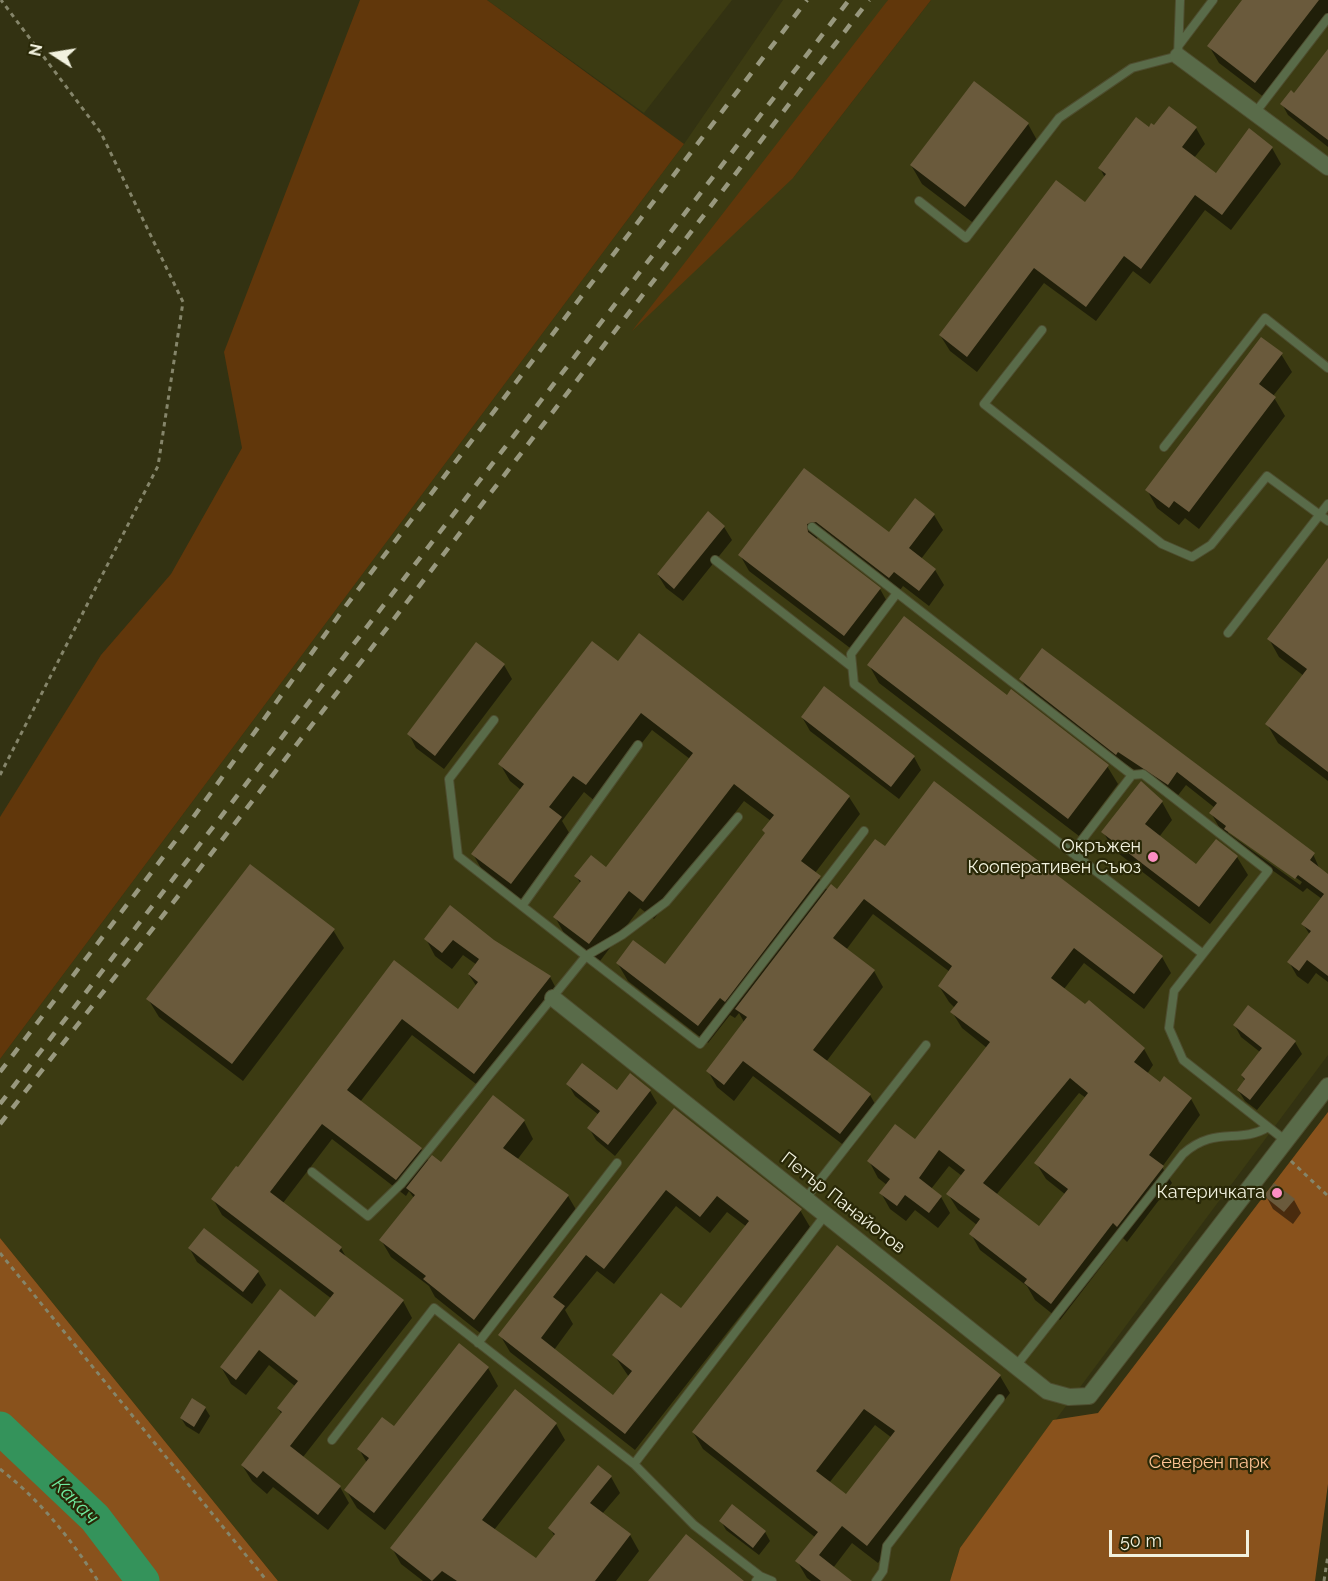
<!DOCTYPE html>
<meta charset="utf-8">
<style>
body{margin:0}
#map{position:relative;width:1328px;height:1581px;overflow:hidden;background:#333212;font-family:Raleway,sans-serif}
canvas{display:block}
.north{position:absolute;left:24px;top:24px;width:60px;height:60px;-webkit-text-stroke:4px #292807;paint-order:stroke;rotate:282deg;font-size:16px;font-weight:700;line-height:24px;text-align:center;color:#f2f2df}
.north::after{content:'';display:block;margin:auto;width:21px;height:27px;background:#f2f2df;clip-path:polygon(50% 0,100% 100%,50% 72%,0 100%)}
.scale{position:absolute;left:1109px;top:1530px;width:140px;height:27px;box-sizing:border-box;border:3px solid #f2f2df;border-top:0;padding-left:8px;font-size:18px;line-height:21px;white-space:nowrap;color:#f2f2df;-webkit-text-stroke:4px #292807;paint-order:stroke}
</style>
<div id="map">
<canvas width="1328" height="1581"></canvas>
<div class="north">N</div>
<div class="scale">50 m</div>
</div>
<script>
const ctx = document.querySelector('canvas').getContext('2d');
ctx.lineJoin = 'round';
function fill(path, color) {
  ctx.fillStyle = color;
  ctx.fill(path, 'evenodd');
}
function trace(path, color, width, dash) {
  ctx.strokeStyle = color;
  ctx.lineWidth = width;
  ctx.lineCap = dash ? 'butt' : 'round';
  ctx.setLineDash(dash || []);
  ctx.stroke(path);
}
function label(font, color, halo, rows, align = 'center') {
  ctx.font = font + ' Raleway,sans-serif';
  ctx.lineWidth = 4.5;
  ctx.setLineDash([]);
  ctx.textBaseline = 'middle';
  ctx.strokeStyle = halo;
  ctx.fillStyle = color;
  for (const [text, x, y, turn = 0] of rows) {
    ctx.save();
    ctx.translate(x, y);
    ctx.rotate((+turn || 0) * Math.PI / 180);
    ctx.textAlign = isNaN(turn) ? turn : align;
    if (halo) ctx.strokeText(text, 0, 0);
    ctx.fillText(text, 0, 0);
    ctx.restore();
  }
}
const built = new Path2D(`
 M487,0H732L644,113Z
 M783,0H888L793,178L931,0H1328V1055L960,1548L950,1581H278L0,1238V1059L684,144Z`);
const green = new Path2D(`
 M360,0H487L684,144L0,1059V817L101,655L171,574L242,448L224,352Z
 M888,0H931L793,178L632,331Z`);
const forest = new Path2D(`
 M1328,1112V1484L1315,1581H950L960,1548L1053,1420L1098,1413Z
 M0,1238L278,1581H0Z`);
const shadow = new Path2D(`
 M1244,0H1328V17L1265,98L1219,63L1209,46Z
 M1328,52V147L1288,115L1282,104L1295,95Z
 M1028,124L1038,142L976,225L922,184L911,165Z
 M1196,128L1205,144L1194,158L1216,175L1272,148L1281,164L1231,230L1205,210L1150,284L1133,271L1096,321L1044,283L977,372L950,351L940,335L1085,204L1105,178L1100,168L1149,129Z
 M1281,354L1292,372L1273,396L1285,416L1199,529L1185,518L1179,525L1157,508L1147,490Z
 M805,470L889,534L934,515L943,530L921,559L935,570L944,585L929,606L903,586L898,593L818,537L816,540L880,589L889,605L854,651L749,571L740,555Z
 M724,527L732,540L683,601L666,588L658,575Z
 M1328,565V781L1278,743L1267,724L1304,676L1279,657L1269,639Z
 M477,645L504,665L512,679L444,769L416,748L409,734Z
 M1043,650L1313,854L1320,870L1328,876V982L1316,973L1308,984L1297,976L1289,962L1310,935L1303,924L1322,899L1307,888L1303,892L1234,843L1219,827L1211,813L1215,808L1186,785L1176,798L1127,765L1125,768L1029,693L1021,679ZM1228,830L1302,882L1300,885L1228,833Z
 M618,663L849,797L860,814L815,873L828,891H838L885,848L1162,957L1171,973L1144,1009L1084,963L1064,989L1144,1049L1153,1065L1147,1074L1160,1084L1191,1099L1200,1115L1162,1167L1172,1183L1127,1242L1123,1238L1060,1320L1035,1300L1027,1286L980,1250L971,1234L977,1225L958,1210L948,1194L962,1176L949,1166L931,1189L941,1197L950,1213L938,1228L915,1210L906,1221L890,1209L881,1193L887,1185L878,1178L869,1161L916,1141L987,1048L962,1028L952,1012L955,1008L949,1002L939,986L950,972L873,914L846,950L874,971L883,987L826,1062L870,1095L879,1111L850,1150L753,1076L734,1101L717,1087L708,1071L744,1022L739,1013L735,1018L730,1015L708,1043L628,981L618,964L665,966L766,834L763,830L771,821L744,801L654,919L640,908L600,961L565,935L555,917L581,884L576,876L606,869L690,759L652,730L596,802L584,792L562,821L571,836L521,901L483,872L473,854L521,790L510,781L500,764ZM1079,1093L1086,1098L1036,1163L1046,1179L1066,1195L1040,1228L996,1195Z
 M869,665L1008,697L1107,766L1118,784L1079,836L879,683Z
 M802,717L914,757L921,770L899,799L810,731Z
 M1162,802L1172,820L1159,837L1197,866L1216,841L1237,857L1248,875L1210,924L1114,850L1103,832Z
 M333,930L344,948L243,1081L159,1017L148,999Z
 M426,939L494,941L550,977L559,994L484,1090L412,1035L360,1102L421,1149L429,1162L441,1164L524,1121L533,1139L517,1160L568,1196L578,1213L484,1336L435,1297L429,1286L391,1257L381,1240L414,1198L409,1191L406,1196L332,1139L283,1203L341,1248L347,1259L403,1301L412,1318L303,1457L340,1487L349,1503L328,1530L273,1487L267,1494L252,1481L242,1465L282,1415L278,1408L296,1387L269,1365L246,1395L231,1384L221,1367L316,1319L332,1299L222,1215L213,1199L238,1169L394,962L458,1011L477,987L469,975L477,965L463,955L452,969L435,956Z
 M1249,1007L1295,1042L1302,1054L1257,1110L1245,1101L1238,1090L1245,1081L1242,1076L1260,1052L1241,1037L1235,1026Z
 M568,1084L617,1092L650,1091L657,1103L615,1156L596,1140L589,1128L599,1115L575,1096Z
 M674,1111L800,1210L810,1227L635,1450L510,1352L500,1335ZM676,1206L710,1233L727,1212L747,1227L681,1310L614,1355L629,1377L613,1397L554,1350L573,1324L565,1310L597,1271L614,1284Z
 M1266,1196L1294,1200L1301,1213L1293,1224L1273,1209Z
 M190,1249L258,1272L266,1285L252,1304L197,1262Z
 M488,1368L498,1386L385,1530L357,1508L346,1490L367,1463L359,1449Z
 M1000,1376L1010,1393L878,1563L852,1543L833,1568L849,1581H811L807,1578L797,1561L816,1538L703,1449L693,1432ZM875,1425L892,1438L846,1496L829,1483Z
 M515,1392L556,1424L565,1440L494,1530L537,1560L555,1537L550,1528L611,1477L620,1493L602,1514L630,1535L639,1551L616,1581H423L401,1564L392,1548Z
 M205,1408L210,1416L199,1434L186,1426L181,1418Z
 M732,1506L765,1532L770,1541L759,1555L726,1530L721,1521Z`);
const river = new Path2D(`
 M0,1428L95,1518L143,1581`);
const building = new Path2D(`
 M1242,0H1319L1255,83L1207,46Z
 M1328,49V140L1280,104L1291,90L1294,93Z
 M974,81L1029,123L965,207L910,165Z
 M1169,106L1197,127L1182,147L1216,173L1249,128L1273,147L1222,215L1195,195L1141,269L1124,256L1086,307L1034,268L967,357L939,335L1056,180L1085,202L1106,174L1098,168L1136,117L1149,127L1151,123L1154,125Z
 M1261,337L1283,353L1259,384L1276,397L1189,512L1174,501L1169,508L1145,490Z
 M804,468L889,532L915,498L935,514L909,548L936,569L919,591L894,572L889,578L816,522L807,524L808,532L881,588L844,636L738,555Z
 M708,511L725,526L674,589L657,574Z
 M1328,558V772L1265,724L1307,669L1267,639Z
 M904,616L1007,695L1011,689L1109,765L1068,819L867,665Z
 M639,633L850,796L801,861L821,876L725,1002L720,998L698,1026L616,963L633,940L665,964L765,833L762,830L774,815L734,784L643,902L629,891L589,944L553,917L581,881L574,876L591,855L606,867L693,753L641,713L586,785L573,776L549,807L562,817L511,884L471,854L524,784L498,764L538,711L592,641L618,661Z
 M476,642L505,664L435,756L407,734Z
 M1042,648L1315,853L1310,860L1328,874V976L1307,960L1299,971L1287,962L1311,931L1301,924L1324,894L1298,875L1295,879L1224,829L1226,826L1209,813L1217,803L1177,772L1168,785L1118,752L1116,755L1019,679Z
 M824,686L915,756L891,787L801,717Z
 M934,781L1163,956L1134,994L1074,948L1051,978L1085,1004L1089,1000L1145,1048L1134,1062L1160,1082L1164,1076L1192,1098L1149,1155L1164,1166L1117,1227L1113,1223L1051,1304L1024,1283L1027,1279L969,1234L980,1219L946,1194L965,1170L939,1150L919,1178L942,1196L929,1213L905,1195L897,1206L879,1193L890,1179L867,1161L895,1124L915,1139L990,1042L950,1012L958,1002L938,986L952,966L864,899L833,938L875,970L813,1050L871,1094L840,1134L743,1061L724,1085L706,1071L747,1017L735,1009L831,884L837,889L875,839L885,846ZM1070,1078L1088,1093L1034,1163L1068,1189L1039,1226L983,1183Z
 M1141,781L1163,801L1145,824L1196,864L1216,839L1238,856L1199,907L1101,832Z
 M250,864L335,929L232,1064L146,999Z
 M450,905L494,940L551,976L474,1074L402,1019L347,1090L422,1148L396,1180L322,1124L270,1192L342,1247L339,1251L404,1300L290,1446L341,1486L318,1515L263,1471L257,1478L241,1465L282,1412L277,1408L298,1381L259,1350L236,1380L220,1367L280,1289L315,1317L334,1293L211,1199L236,1166L238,1167L394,960L458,1009L478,982L468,974L479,959L453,940L442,953L424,939Z
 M1248,1005L1296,1041L1250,1100L1237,1090L1245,1079L1241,1075L1262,1048L1233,1025Z
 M582,1063L617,1090L630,1073L651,1090L608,1145L587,1128L600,1111L566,1084Z
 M493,1095L525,1120L503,1148L569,1195L474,1320L423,1279L426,1276L379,1240L415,1195L406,1188L432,1155L441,1162Z
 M674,1108L802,1209L625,1434L498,1335ZM666,1190L700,1217L717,1196L749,1221L681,1308L661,1293L612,1355L632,1371L613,1395L541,1338L565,1306L553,1297L586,1255L604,1269Z
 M1274,1183L1295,1199L1284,1212L1264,1196Z
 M204,1228L259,1271L243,1292L188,1248Z
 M837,1245L1001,1375L867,1546L842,1526L819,1555L852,1581H821L795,1561L818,1532L692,1432ZM864,1409L895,1431L846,1494L816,1471Z
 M459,1343L489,1367L374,1513L344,1490L369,1458L357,1449L382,1417L394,1426Z
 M515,1389L557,1423L482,1520L536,1558L555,1534L548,1528L598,1465L612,1476L590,1503L631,1534L595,1581H457L442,1571L432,1581L390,1548Z
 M192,1398L206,1407L194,1427L180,1418Z
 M732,1504L766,1531L753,1548L719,1521Z
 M686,1534L744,1581H648Z`);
const path = new Path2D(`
 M0,775L158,466L183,302L101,133L1,0
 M1291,1161L1328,1196
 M0,1253L267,1581
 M0,1469C41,1501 70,1538 98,1581
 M1324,1581L1328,1555`);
const lane = new Path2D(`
 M1179,45L1213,0
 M1255,113L1328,18
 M919,201L966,238L1059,118L1132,68L1178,56L1180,0
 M1042,330L984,404L1162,544L1192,557L1211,545L1267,476L1328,521
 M1164,447L1265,318L1328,368
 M812,527L1132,775L1143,774L1268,871L1174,991L1169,1028L1183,1060L1286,1141
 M715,560L852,667
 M897,593L851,654L854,684L1203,954
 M1228,633L1328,504
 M738,817L666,902L622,935L586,956L700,1044L864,831
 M1072,853L1132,775
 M522,906L638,745
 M312,1172L368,1216L401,1184L586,956L458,856L449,779L494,720
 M806,1198L926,1045
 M478,1343L617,1163
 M1016,1366L1183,1154C1215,1125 1239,1145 1268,1127
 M332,1440L434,1308L634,1464L826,1214
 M634,1464L694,1525L760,1576L756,1581
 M760,1576L772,1581
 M876,1581L883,1571L887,1546L1000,1399`);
const street = new Path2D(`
 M1178,56L1328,167
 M553,998L1047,1391L1069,1397L1089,1396L1328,1086`);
const rail = new Path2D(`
 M0,1072L192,819L345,607L807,0
 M0,1104L849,0
 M0,1124L354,671L869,0`);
const markers = [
 [1153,857,6,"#fc8fc3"],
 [1277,1193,6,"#fc8fc3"]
];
const poiNames = [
 ["Окръжен",1141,847],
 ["Кооперативен Съюз",1141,868],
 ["Катеричката",1265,1193]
];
const streetNames = [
 ["Петър Панайотов",843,1203,38]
];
const parkNames = [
 ["Северен парк",1209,1463]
];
const waterNames = [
 ["Какач",75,1501,45]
];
fill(built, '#3c3b12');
fill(green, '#61370b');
fill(forest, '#89521c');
fill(shadow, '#0007');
trace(river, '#34935b', 33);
fill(building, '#6a5a3c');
trace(lane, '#4e4d2f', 10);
trace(street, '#4e4d2f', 18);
trace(path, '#85856a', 3, [4.5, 4.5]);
trace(lane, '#596b49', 8);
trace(street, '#596b49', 16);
trace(rail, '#98987e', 4.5, [10, 10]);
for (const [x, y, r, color] of markers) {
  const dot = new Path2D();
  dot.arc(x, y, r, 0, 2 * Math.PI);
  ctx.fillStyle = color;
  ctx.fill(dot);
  trace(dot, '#292807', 2);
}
label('18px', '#f2f2df', '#292807', poiNames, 'right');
label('18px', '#f2f2df', '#292807', streetNames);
label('18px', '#fec393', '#292807', parkNames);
label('italic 20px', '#6fe99d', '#292807', waterNames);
</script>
